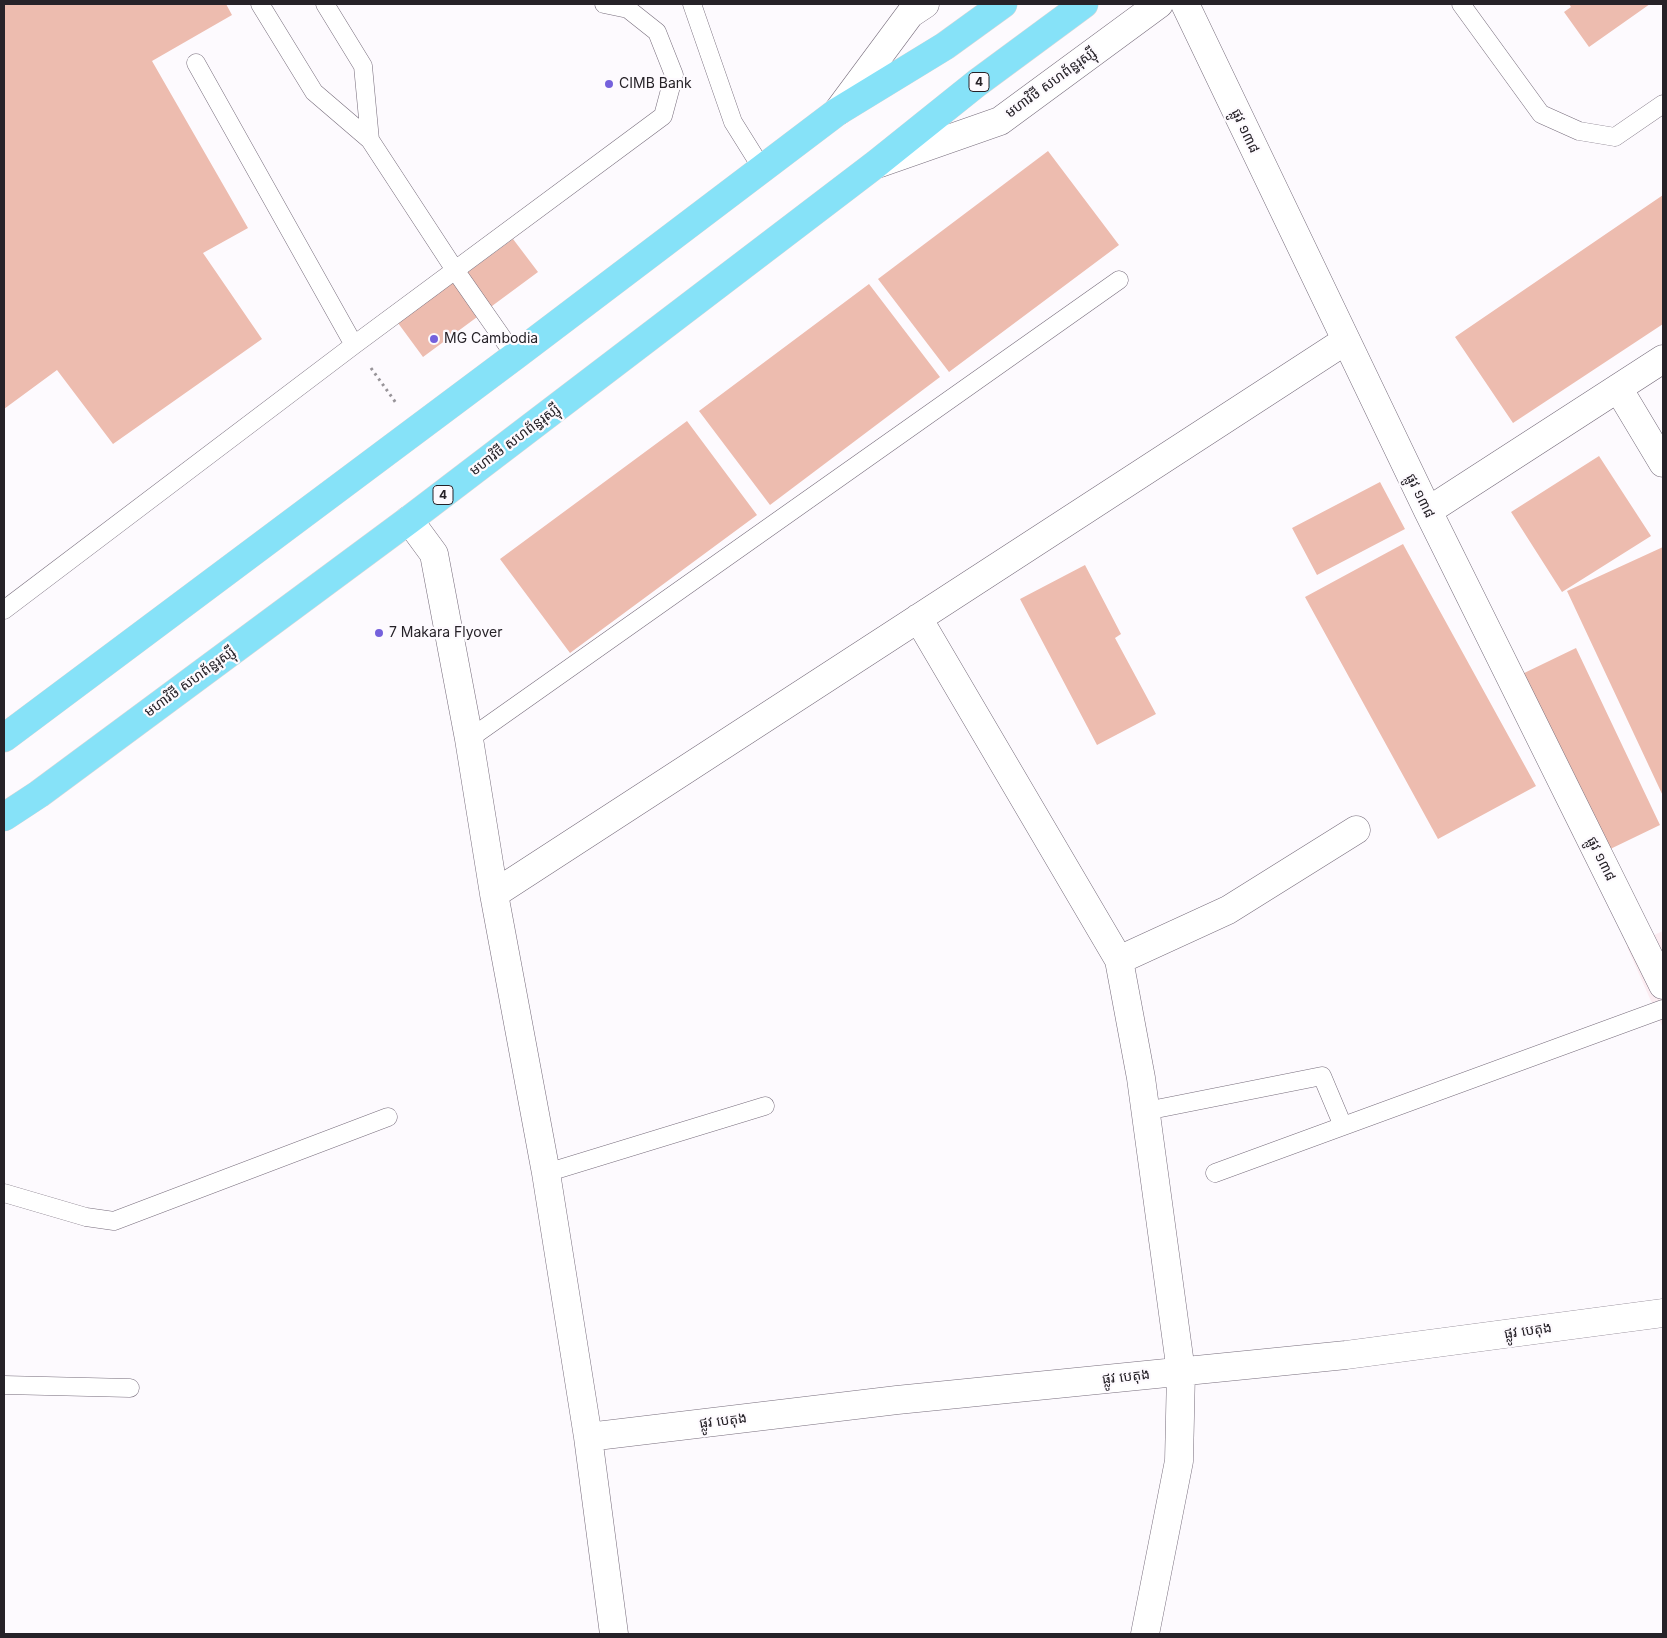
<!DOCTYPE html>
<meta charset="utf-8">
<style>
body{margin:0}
#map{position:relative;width:1667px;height:1638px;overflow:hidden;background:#fdfafe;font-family:Inter,sans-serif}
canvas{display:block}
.frame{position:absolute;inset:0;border:5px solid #262228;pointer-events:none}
</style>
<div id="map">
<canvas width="1667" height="1638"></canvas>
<div class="frame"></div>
</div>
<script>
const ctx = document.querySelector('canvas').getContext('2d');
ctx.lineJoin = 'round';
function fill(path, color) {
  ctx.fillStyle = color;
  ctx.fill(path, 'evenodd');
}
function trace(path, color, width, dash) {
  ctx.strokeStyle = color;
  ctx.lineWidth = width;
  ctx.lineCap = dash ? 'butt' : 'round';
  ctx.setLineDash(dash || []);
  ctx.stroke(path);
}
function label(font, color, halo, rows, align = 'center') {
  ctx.font = font + ' Inter,"Noto Sans Khmer",sans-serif';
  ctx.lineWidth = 4.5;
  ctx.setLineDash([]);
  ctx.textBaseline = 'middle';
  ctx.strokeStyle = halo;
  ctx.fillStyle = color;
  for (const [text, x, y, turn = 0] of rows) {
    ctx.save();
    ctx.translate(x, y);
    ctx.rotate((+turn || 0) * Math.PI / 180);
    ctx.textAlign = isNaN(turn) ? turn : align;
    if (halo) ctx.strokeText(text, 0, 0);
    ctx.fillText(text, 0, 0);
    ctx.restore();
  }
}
const commercial = new Path2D(`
 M1663,931V1028L1627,947Z`);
const building = new Path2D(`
 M4,4H226L232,15L152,61L248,228L203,253L262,339L113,444L57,370L4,409Z
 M1569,4H1650L1589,47L1564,12L1571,7Z
 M1048,151L1119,245L949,372L878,279Z
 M1663,195V324L1513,423L1455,337Z
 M513,239L538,272L423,357L398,323Z
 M869,284L940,377L770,505L699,411Z
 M687,421L757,515L570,653L500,559Z
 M1599,456L1651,536L1562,592L1511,512Z
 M1380,482L1405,529L1317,575L1292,528Z
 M1403,544L1536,786L1438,839L1305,597Z
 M1663,547V796L1567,591Z
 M1085,565L1121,634L1115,638L1156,714L1097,745L1020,599Z
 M1576,648L1660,825L1602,853L1518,676Z`);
const path = new Path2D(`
 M371,368L396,403`);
const service = new Path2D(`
 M260,4L314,92L370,140L455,270L515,356
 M325,4L363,66L370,140
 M692,4L733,122L763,170
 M1461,4L1541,114L1579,131L1615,137L1663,104
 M196,63L354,345
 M4,610L354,345L663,116L674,75L657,32L628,9L604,4
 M469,739L1119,280
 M1146,1111L1322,1076L1343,1126
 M546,1173L765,1106
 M1215,1173L1663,1009
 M4,1193L86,1217L114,1221L388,1117
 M4,1385L130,1388`);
const minor = new Path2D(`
 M1185,4L1428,511L1663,985
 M1618,388L1663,463
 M1428,511L1663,359
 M409,520L434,554L469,739L494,894L546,1173L588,1437L614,1634
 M918,618L1119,960L1141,1078L1181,1372L1179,1461L1145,1634
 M494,894L1345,341
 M1119,960L1228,910L1356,830
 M588,1437L897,1400L1346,1355L1663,1313`);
const secondary = new Path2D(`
 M838,111L910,14L925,4
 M880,163L1000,121L1159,4`);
const trunk = new Path2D(`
 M4,738L515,356L837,112L945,46L1003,4
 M4,817L39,794L409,520L876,164L977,83L1084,4`);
const markers = [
 [609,84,5,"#7561dc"],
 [434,339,5,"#7561dc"],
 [379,633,5,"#7561dc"]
];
const shields = [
 [979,82,20],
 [443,495,20]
];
const shieldNames = [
 ["4",979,82],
 ["4",443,495]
];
const streetNames = [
 ["មហាវិថី សហព័ន្ធរុស្ស៊ី",1051,83,-36],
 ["ផ្លូវ ១៣៨",1245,131,65],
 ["មហាវិថី សហព័ន្ធរុស្ស៊ី",515,440,-37],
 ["ផ្លូវ ១៣៨",1420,496,64],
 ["មហាវិថី សហព័ន្ធរុស្ស៊ី",190,682,-36],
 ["ផ្លូវ ១៣៨",1601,859,64],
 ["ផ្លូវ បេតុង",1528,1331,-8],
 ["ផ្លូវ បេតុង",1126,1377,-6],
 ["ផ្លូវ បេតុង",723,1421,-7]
];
const poiNames = [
 ["CIMB Bank",619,84],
 ["MG Cambodia",444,339],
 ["7 Makara Flyover",389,633]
];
fill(commercial, '#fcedf2');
fill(building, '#edbcaf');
trace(service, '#776d7c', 19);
trace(minor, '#776d7c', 29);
trace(secondary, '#776d7c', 29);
trace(trunk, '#d8d7d8', 29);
trace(path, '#989499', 3, [2.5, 4]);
trace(service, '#fff', 18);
trace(minor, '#fff', 28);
trace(secondary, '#fff', 28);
trace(trunk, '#86e2f8', 28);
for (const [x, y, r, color] of markers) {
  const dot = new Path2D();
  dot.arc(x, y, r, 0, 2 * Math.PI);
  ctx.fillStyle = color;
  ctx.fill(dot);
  trace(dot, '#fdfafe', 2);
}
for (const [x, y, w] of shields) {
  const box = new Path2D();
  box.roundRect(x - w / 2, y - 9.5, w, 19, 4);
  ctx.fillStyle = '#fdfafe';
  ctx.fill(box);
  trace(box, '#262228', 1);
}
label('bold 12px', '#262228', null, shieldNames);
label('14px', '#262228', '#fdfafe', streetNames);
label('14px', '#262228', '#fdfafe', poiNames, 'left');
</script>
